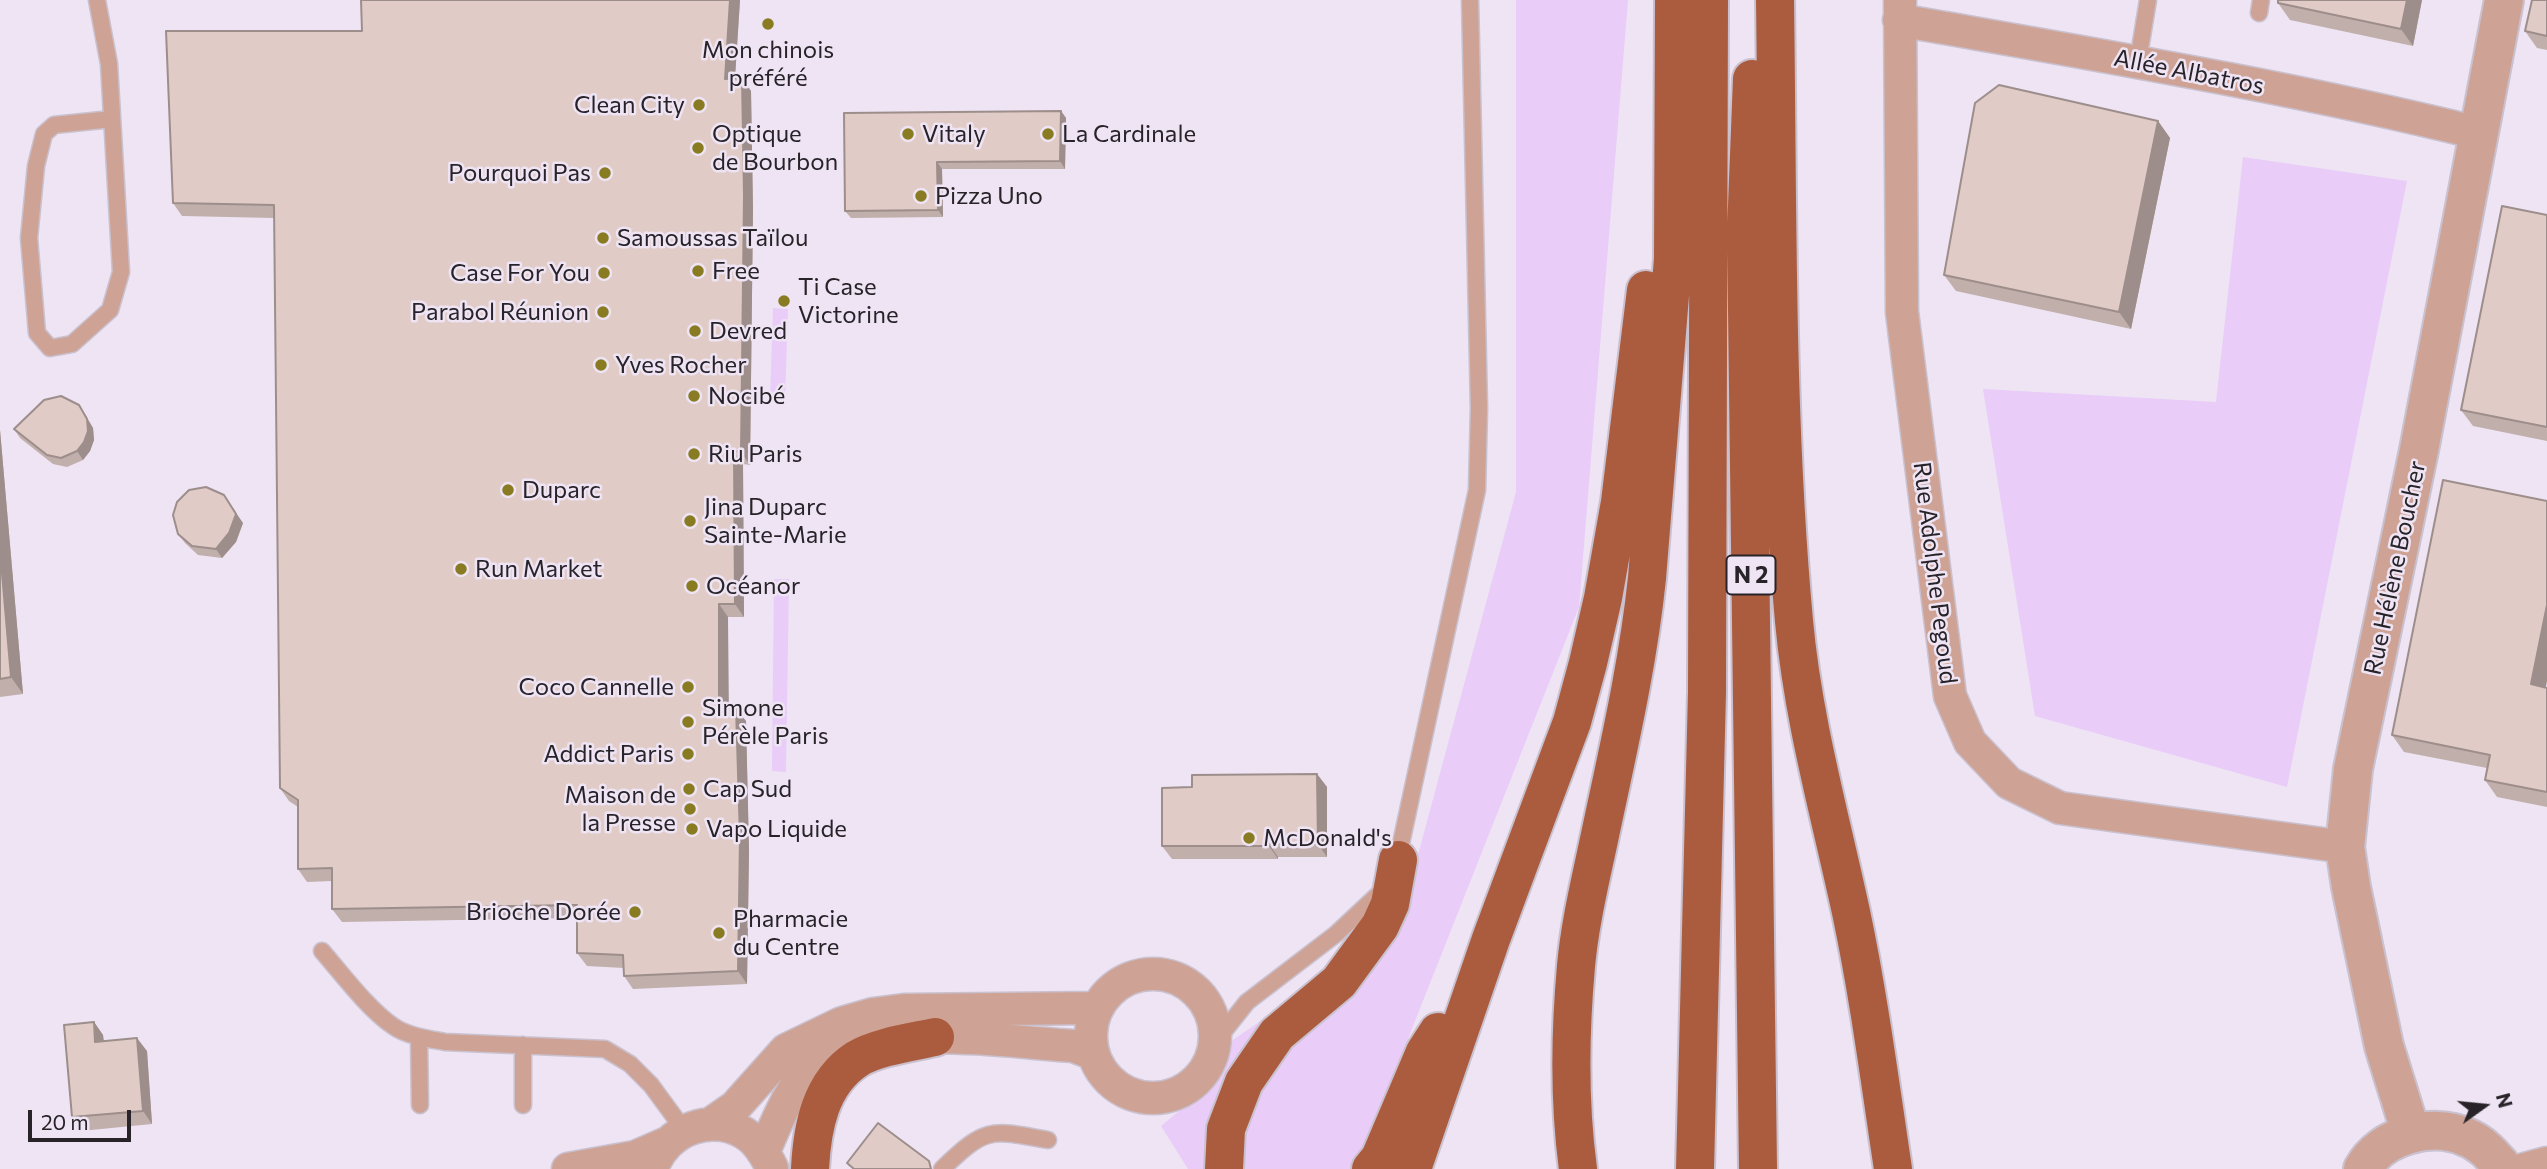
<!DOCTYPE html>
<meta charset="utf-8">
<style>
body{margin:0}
#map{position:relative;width:2547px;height:1169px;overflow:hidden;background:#eee4f4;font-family:Commissioner,sans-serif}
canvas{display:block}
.north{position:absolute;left:2449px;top:1071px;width:70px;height:70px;-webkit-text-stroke:5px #eee4f4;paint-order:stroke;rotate:75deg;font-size:19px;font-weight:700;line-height:28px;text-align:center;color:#272328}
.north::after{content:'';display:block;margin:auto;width:24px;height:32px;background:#272328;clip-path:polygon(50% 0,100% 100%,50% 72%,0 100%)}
.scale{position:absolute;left:28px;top:1110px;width:103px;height:32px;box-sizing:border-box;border:4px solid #272328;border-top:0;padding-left:9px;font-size:21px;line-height:24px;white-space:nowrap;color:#272328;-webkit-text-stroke:5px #eee4f4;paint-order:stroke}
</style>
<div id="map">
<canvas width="2547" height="1169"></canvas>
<div class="north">N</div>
<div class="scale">20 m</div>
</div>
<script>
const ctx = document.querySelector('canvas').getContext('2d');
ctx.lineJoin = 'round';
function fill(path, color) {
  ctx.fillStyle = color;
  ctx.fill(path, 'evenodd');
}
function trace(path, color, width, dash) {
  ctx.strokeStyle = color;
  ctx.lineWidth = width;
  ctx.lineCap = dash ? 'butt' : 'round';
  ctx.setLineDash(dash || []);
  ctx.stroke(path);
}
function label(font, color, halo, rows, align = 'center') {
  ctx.font = font + ' Commissioner,sans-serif';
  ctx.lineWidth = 5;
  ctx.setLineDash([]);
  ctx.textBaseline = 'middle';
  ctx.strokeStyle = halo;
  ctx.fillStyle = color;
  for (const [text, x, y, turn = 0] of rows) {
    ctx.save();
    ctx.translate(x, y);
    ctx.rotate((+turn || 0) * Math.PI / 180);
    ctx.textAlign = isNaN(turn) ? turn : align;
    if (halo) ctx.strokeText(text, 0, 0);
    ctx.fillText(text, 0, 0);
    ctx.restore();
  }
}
const green = new Path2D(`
 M1516,0H1628L1579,607L1396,1069L1369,1169H1188L1161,1126L1211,1084L1233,1040L1399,925L1516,492Z
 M2243,157L2407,181L2287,787L2035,716L1983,389L2216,402Z
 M773,308L788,309L785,400H770Z
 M774,579H789L786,772L772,771Z`);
const service = new Path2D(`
 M97,0L109,64L121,272L110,310L72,344L50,348L37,333L29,238L36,166L44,134L54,125L112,119
 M2259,13L2261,0
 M2138,61L2148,0
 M1397,862L1477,490L1479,408L1470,0
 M322,951C342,974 368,1009 393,1026C407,1036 429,1039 445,1042L605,1049L630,1064L651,1085L684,1130
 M419,1037L420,1105
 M1216,1041L1247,1002L1336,934L1382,891
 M523,1105V1045
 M942,1169C986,1127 989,1129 1048,1140`);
const minor = new Path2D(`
 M1900,0L1902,312L1950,696L1970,742L2009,783L2060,808L2345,847
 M1899,20C2092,54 2287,86 2478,133
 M1091 1036a62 62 0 1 1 124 0a62 62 0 1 1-124 0Z
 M709,1125L735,1107L786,1050L842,1023L873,1014L904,1010L1096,1008
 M764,1151C777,1122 788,1091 811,1068C862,1019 1006,1042 1073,1046L1092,1053
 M568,1169L635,1157L665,1144
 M652,1169C665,1129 715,1110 750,1137C760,1145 766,1156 772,1168
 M2525,1169L2547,1163`);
const tertiary = new Path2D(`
 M2411,1133L2384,1046L2351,887L2345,847L2353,769L2419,450L2504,0
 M2363,1169C2381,1135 2432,1122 2466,1137C2482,1143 2493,1156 2504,1169`);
const trunk = new Path2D(`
 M1775,0C1778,207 1775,415 1794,621C1803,720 1830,815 1851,912C1869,997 1880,1083 1893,1169
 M1752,79L1746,231L1758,1169
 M810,1169C812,1128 820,1083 857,1059C876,1047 912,1042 935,1037
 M1224,1169L1226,1129L1244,1082L1277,1034L1339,982L1380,926L1390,904L1398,860
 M1371,1169L1380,1158L1425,1052L1438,1032
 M1412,1169L1491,939L1572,722L1588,663L1603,598L1620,502L1646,290
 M1578,1169C1569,1103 1570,1033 1576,966C1580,922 1591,878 1600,835C1618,750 1638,665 1647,578L1673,259L1674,0
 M1695,1169L1707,692L1709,0`);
const wall = new Path2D(`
 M740,0L735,78H742L751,91L753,210L750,465L743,464L744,617H728V708L746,721L749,851L747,984L633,989L624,976V968L587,966L577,953V918L342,922L332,909V881L307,882L298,869V807L289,801L280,788L274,218L182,216L173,203L362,31Z
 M2278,0H2422L2413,46L2290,20L2278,3Z
 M2547,0V50L2537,48L2525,31Z
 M1061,111L1066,118L1065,169H942L943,217L851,218L845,211L844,113Z
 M2158,121L2170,138L2131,329L1956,291L1944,275Z
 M2547,215V441L2473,426L2461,410Z
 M85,414L93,428L94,440L90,451L83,460L67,467L53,464L20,438L14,429Z
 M0,430L23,694L0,697Z
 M2547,501V680L2546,687H2547V807L2497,797L2485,780L2487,768L2404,752L2392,735Z
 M243,523L236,542L222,558L198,555L185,543L178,534Z
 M1317,774L1327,787V857H1278V859H1172L1162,846L1192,787Z
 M94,1022L103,1035L104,1041L147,1051L152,1124L81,1131L72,1117Z`);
const shadedWall = new Path2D(`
 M730,0H740L734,93L725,79Z
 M2407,0H2422L2413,46L2401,29Z
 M742,78L751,91L753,210L750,465L741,452Z
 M1061,111L1066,118L1065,169L1060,161Z
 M2158,121L2170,138L2131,329L2119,312Z
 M937,162L942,169L943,217L938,210Z
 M79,405L93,428L94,440L90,451L83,460L77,451Z
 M0,430L23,694L11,677L0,550Z
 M734,451L743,464L744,617L735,604Z
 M224,495L243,523L236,542L222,558L216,549Z
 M719,604L728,617L729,721L719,708Z
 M2547,605V680L2543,701L2531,684Z
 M736,708L746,721L749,851L747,984L738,971Z
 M1317,774L1327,787V857L1318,844Z
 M1269,844L1278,857V859L1269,846Z
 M94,1022L103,1035L105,1055L95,1042Z
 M137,1038L147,1051L152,1124L143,1111Z`);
const building = new Path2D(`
 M361,0H730L725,79L742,78L744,196L741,452L734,451L735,604H719V708H736L740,838L738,971L624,976L623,955L577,953V905L332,909V868L298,869V800L280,788L274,205L173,203L166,31H362Z
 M2278,0H2407L2401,29L2278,3Z
 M2532,0H2547V36L2525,31Z
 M1999,85L2158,121L2119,312L1944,275L1975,103Z
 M1061,111L1060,161L937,162L938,210L845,211L844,113Z
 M2502,206L2547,215V427L2461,410Z
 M61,396L79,405L87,419L88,431L84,442L77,451L61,458L47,455L14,429L44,400Z
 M2443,480L2547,501V605L2531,684L2547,688V792L2485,780L2490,755L2392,735Z
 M206,487L224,495L236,514L229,533L216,549L192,546L178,534L173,515L177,502L189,490Z
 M0,550L11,677L0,679Z
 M1317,774L1318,844H1269V846H1162V788L1192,787V775Z
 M94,1022L95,1042L137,1038L143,1111L72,1117L64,1025Z
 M878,1123L929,1161L931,1169H854L847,1163Z`);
const markers = [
 [768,24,7,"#887b21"],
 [699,105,7,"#887b21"],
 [908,134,7,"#887b21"],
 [1048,134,7,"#887b21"],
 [698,148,7,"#887b21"],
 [605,173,7,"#887b21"],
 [921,196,7,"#887b21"],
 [603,238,7,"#887b21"],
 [698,271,7,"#887b21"],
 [604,273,7,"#887b21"],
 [784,301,7,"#887b21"],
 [603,312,7,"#887b21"],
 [695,331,7,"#887b21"],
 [601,365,7,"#887b21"],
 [694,396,7,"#887b21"],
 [694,454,7,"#887b21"],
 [508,490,7,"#887b21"],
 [690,521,7,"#887b21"],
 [461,569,7,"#887b21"],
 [692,586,7,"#887b21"],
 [688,687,7,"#887b21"],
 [688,722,7,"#887b21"],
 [688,754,7,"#887b21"],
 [689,789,7,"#887b21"],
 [690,809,7,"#887b21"],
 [692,829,7,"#887b21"],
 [1249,838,7,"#887b21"],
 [635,912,7,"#887b21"],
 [719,933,7,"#887b21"]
];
const shields = [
 [1751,575,49]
];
const shieldNames = [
 ["N 2",1751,575]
];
const poiNames = [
 ["Mon chinois",768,50,"center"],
 ["préféré",768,78,"center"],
 ["Clean City",685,105,"right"],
 ["Optique",712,134],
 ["de Bourbon",712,162],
 ["Vitaly",922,134],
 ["La Cardinale",1062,134],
 ["Pourquoi Pas",591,173,"right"],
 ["Pizza Uno",935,196],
 ["Samoussas Taïlou",617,238],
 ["Free",712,271],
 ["Case For You",590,273,"right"],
 ["Ti Case",798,287],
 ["Victorine",798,315],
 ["Parabol Réunion",589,312,"right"],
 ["Devred",709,331],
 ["Yves Rocher",615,365],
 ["Nocibé",708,396],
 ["Riu Paris",708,454],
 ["Duparc",522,490],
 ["Jina Duparc",704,507],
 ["Sainte-Marie",704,535],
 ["Run Market",475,569],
 ["Océanor",706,586],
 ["Coco Cannelle",674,687,"right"],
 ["Simone",702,708],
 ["Pérèle Paris",702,736],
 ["Addict Paris",674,754,"right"],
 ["Cap Sud",703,789],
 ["Maison de",676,795,"right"],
 ["la Presse",676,823,"right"],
 ["Vapo Liquide",706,829],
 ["McDonald's",1263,838],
 ["Brioche Dorée",621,912,"right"],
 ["Pharmacie",733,919],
 ["du Centre",733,947]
];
const streetNames = [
 ["Allée Albatros",2189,72,11],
 ["Rue Hélène Boucher",2395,568,-78],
 ["Rue Adolphe Pegoud",1935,573,83]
];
fill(green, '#e9ccf8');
trace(service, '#cac1cf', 19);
trace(minor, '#cac1cf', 35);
trace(tertiary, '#cac1cf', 42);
trace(trunk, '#cac1cf', 42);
trace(service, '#cea395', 16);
trace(minor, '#cea395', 32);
trace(tertiary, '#cea395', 38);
trace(trunk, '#ab5c3f', 38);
fill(wall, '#c1afab');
fill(shadedWall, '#9d8e8b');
fill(building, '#e0cbc7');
trace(building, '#9d8e8b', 2);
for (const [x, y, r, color] of markers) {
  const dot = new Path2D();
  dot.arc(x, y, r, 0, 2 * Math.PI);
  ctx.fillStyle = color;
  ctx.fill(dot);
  trace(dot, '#eee4f4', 2.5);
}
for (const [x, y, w] of shields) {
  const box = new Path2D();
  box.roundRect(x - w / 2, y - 19.5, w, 39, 5);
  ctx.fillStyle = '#eee4f4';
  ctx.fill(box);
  trace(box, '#272328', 2);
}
label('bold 23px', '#272328', null, shieldNames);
label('24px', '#272328', '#eee4f4', poiNames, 'left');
label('24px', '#272328', '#eee4f4', streetNames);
</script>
